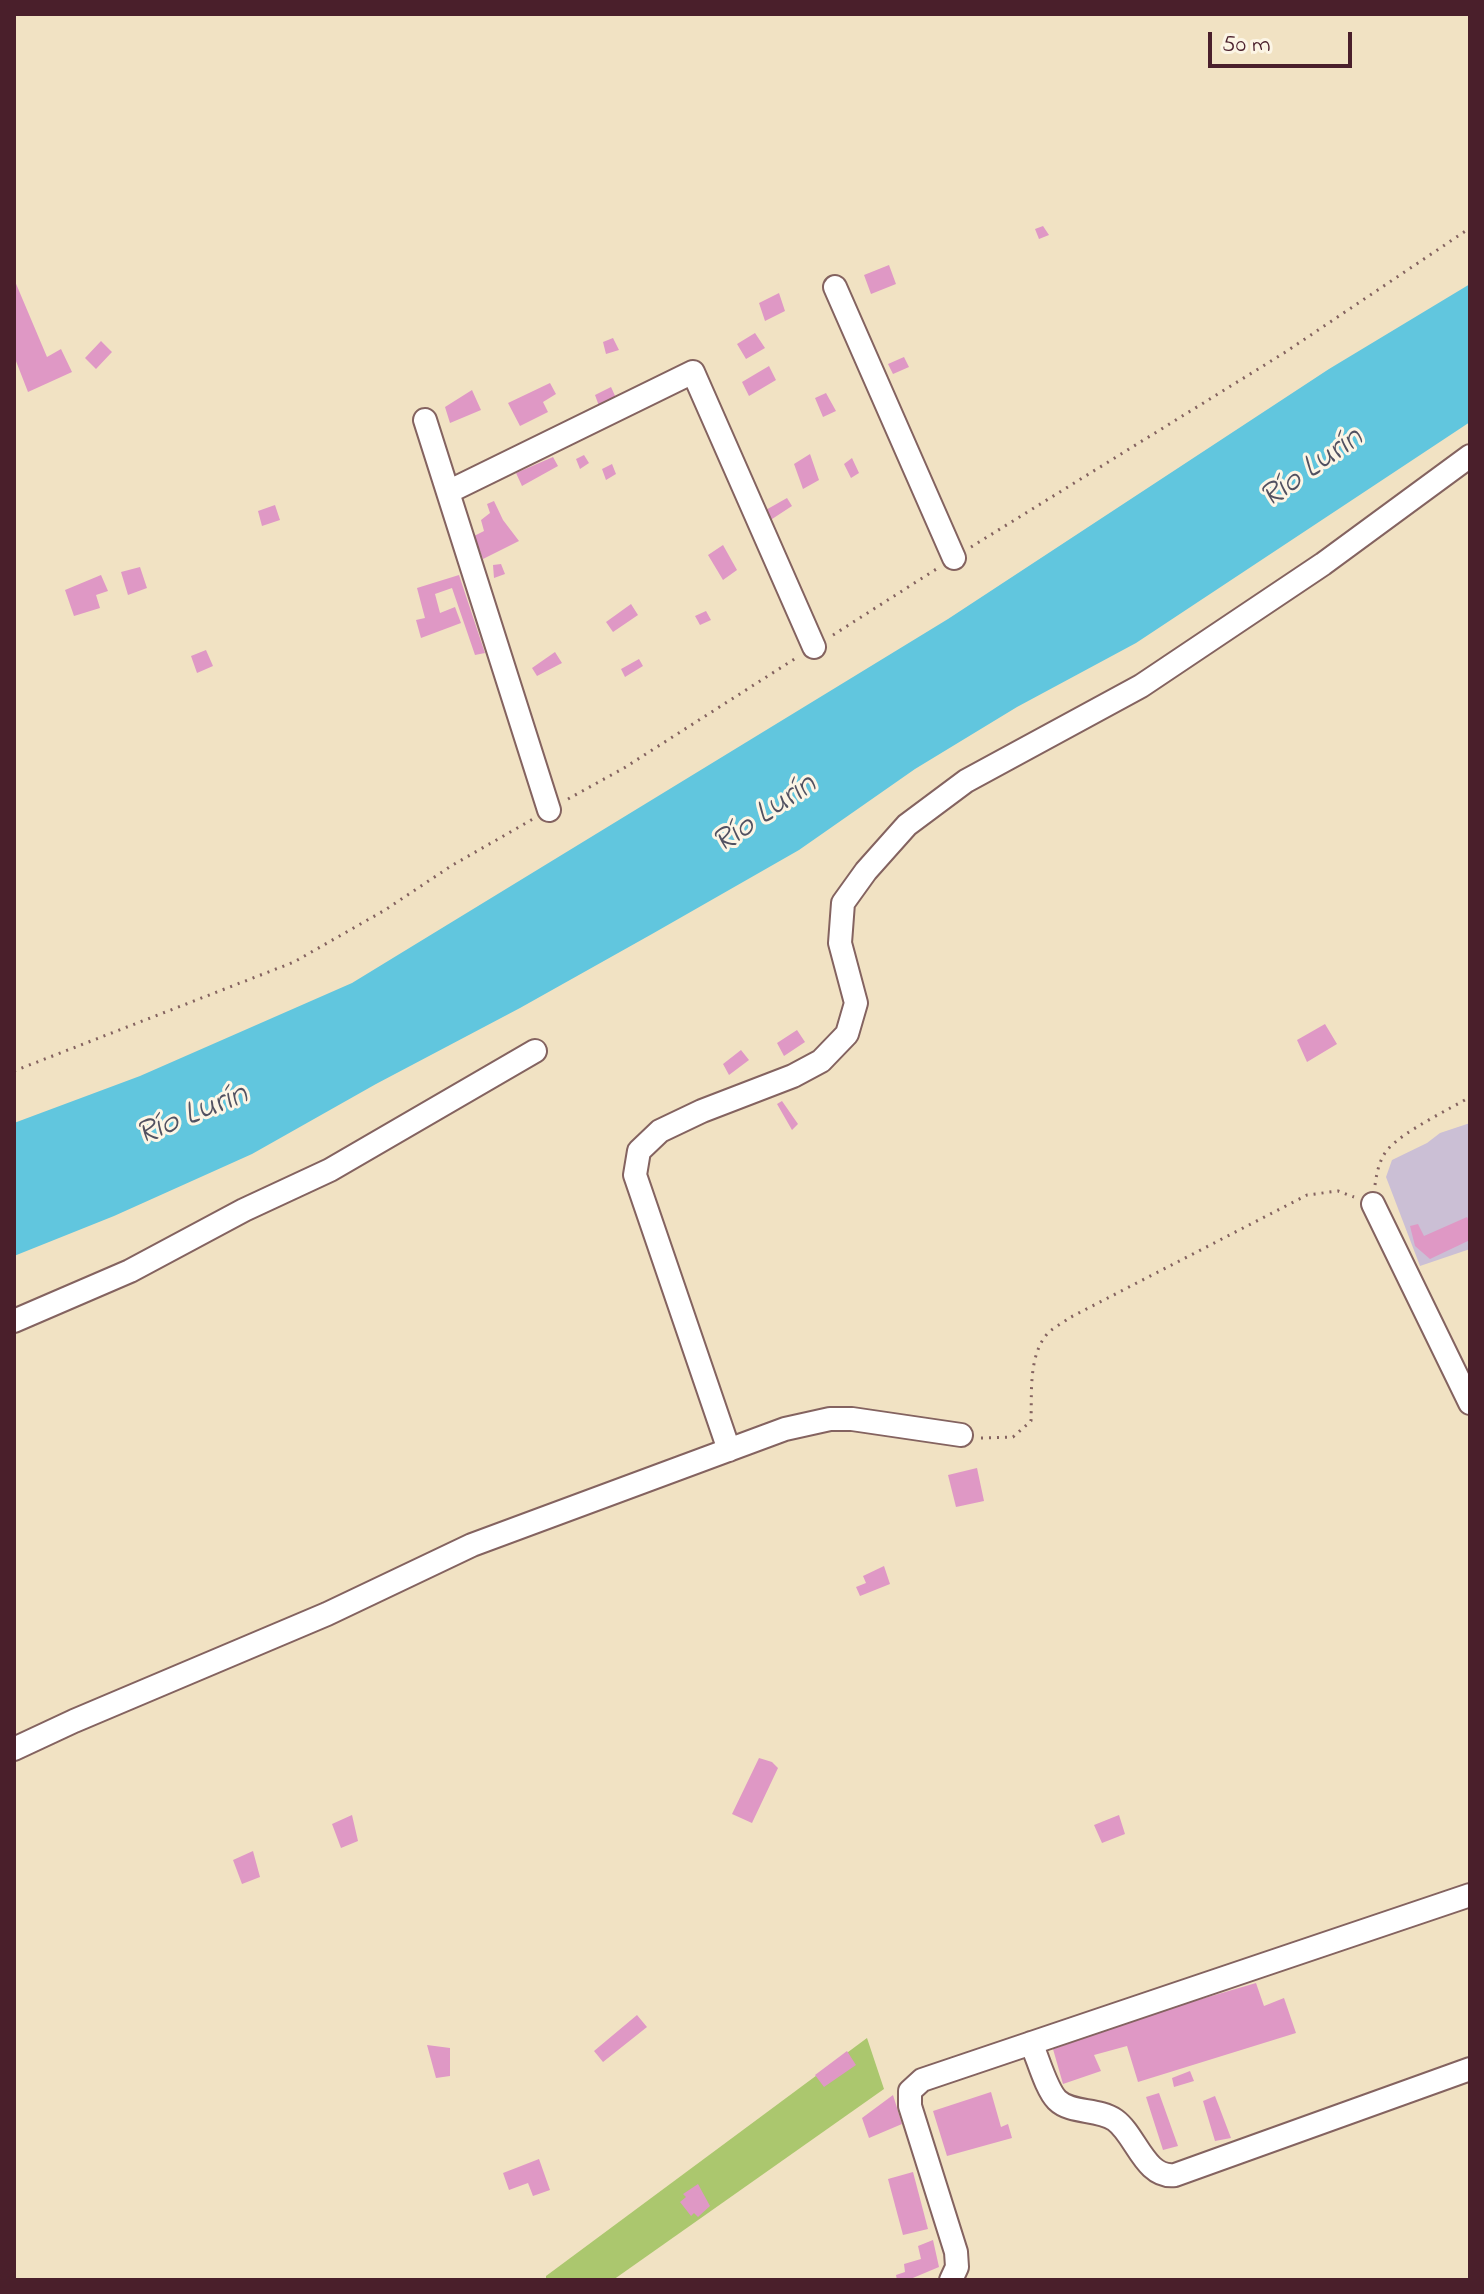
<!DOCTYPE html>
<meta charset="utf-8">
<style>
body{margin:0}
#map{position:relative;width:1484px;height:2294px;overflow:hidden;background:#f1e2c3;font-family:"Indie Flower",sans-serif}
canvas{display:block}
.frame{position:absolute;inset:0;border:16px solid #4a1f2b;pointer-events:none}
.scale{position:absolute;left:1208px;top:32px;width:144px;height:36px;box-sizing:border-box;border:4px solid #4a1f2b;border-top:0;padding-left:10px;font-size:24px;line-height:28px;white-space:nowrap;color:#4a1f2b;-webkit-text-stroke:6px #fcf5e5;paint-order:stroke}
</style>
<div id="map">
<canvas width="1484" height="2294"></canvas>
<div class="frame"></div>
<div class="scale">50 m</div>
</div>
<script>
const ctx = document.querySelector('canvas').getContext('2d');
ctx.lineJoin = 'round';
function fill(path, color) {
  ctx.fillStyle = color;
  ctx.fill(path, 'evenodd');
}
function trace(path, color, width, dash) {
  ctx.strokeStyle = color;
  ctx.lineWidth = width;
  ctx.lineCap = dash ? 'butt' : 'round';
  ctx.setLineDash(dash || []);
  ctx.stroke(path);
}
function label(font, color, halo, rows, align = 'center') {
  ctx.font = font + ' "Indie Flower",sans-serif';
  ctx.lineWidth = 6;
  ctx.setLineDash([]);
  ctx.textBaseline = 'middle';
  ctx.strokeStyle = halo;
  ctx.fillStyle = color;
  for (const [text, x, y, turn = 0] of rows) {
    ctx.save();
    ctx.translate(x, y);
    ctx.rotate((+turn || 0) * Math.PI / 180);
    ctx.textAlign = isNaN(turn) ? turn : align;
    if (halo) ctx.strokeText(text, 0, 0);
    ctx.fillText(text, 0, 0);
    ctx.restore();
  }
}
const industrial = new Path2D(`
 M1470,1123V1249L1420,1266L1386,1177L1392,1160L1427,1143L1440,1133Z`);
const green = new Path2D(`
 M867,2038L884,2089L613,2280H546V2276Z`);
const water = new Path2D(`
 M1470,284V422L1136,643L1017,707L915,769L799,850L652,934L520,1008L376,1084L252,1154L114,1216L14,1256V1123L140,1076L352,983L948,619L1329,369Z`);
const building = new Path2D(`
 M1043,226L1049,235L1039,239L1035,229Z
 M889,265L896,284L871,294L864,275Z
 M14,279L47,357L61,349L72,372L28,392L14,356Z
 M779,293L785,311L765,321L759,303Z
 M755,333L765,348L746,359L737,344Z
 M613,338L619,350L606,354L603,342Z
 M101,341L112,352L96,369L85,358Z
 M904,357L909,367L893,374L888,364Z
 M769,366L776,380L749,396L742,382Z
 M550,383L556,394L543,402L548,412L520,426L508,403Z
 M611,387L616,398L599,406L595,395Z
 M472,390L481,410L450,423L445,407Z
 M826,393L836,411L823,417L815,398Z
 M810,454L819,480L803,489L794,464Z
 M584,455L589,463L580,469L576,459Z
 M553,457L558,466L522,486L516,473Z
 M852,458L859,473L851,478L844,464Z
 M612,464L616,474L606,480L602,469Z
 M787,498L792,506L769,521L764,511Z
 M494,501L503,520L519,541L483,559L474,536L484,531L481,520L490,513L487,504Z
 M275,505L280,520L262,526L258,511Z
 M723,545L737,570L723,580L708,555Z
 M501,564L505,574L494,578L493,565Z
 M140,567L147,588L128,595L121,572Z
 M101,575L108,591L96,595L100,608L74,616L65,590Z
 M459,575L485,653L475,655L452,588L435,594L440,613L455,607L461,623L421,638L416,620L425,618L417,588Z
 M631,604L638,615L613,632L606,622Z
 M706,611L711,620L700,625L695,616Z
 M206,650L213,666L197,673L191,656Z
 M555,652L562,663L537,676L532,668Z
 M639,659L643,666L625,677L621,669Z
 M1325,1024L1337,1044L1307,1062L1297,1040Z
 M797,1030L805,1042L784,1056L777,1043Z
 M741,1050L749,1060L729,1075L723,1064Z
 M782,1101L798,1124L792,1130L777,1104Z
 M1467,1217L1470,1223V1240L1430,1259L1415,1246L1410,1226L1418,1224L1424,1236Z
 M977,1468L984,1501L956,1507L948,1475Z
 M884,1566L890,1584L860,1596L856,1587L866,1583L863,1576Z
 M759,1758L772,1762L778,1768L752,1823L732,1814Z
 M352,1815L358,1841L341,1848L332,1824Z
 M1119,1815L1125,1834L1102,1843L1094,1825Z
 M253,1851L260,1877L242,1884L233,1860Z
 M1256,1983L1264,2006L1284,1998L1296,2033L1138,2082L1127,2046L1094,2055L1101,2071L1063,2084L1053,2049L1120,2026L1119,2023Z
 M637,2015L647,2027L603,2062L594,2051Z
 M427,2045L450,2048V2076L436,2078Z
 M847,2051L856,2065L824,2087L815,2075Z
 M1190,2071L1194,2081L1174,2087L1172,2078Z
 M991,2092L1001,2127L1008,2124L1012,2138L947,2156L933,2111Z
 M1159,2093L1178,2146L1163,2150L1146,2097Z
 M893,2095L902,2124L869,2138L862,2118Z
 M1215,2096L1231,2138L1215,2141L1203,2101Z
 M539,2159L550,2190L533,2196L528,2183L509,2190L503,2173Z
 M913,2172L928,2229L903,2235L888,2179Z
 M698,2184L710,2206L698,2217L694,2213L691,2216L680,2202L686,2197L683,2194Z
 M933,2240L939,2267L908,2280H897L896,2275L905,2272L904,2264L921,2259L918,2246Z`);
const path = new Path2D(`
 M971,547L1284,353L1470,228
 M833,635L938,568
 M568,799L624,768L796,658
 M14,1071L294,962L385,910L451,866L533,819
 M1375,1185C1377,1172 1379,1160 1388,1149C1404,1131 1448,1110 1470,1097
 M981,1438L1013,1437L1031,1421C1032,1394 1028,1355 1048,1333C1054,1327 1063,1323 1069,1318L1307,1195L1338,1191L1354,1197`);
const minor = new Path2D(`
 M835,287L954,558
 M425,420L549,810
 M448,492L693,372L814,647
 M1373,1204L1470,1403
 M14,1321L130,1271L244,1210L330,1170L535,1051
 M729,1450L635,1175L639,1151L660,1131L702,1111L793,1076L821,1061L847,1034L856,1003L840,943L843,903L866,871L907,825L966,781L1141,686L1323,564L1470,456
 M14,1749L74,1721L327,1614L472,1545L785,1429L830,1419H852L961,1435
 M1031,2043C1038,2058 1046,2089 1057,2100C1071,2114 1098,2108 1115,2120C1136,2135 1145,2179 1175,2175L1470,2069
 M951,2280L957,2267L956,2252L910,2106V2091L922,2080L1470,1895`);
const waterNames = [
 ["Río Lurín",1313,470,-35],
 ["Río Lurín",766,816,-34],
 ["Río Lurín",193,1117,-22]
];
fill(industrial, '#cbbfd5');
fill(green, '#abc76e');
fill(water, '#61c6de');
fill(building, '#df98c5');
trace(minor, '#846360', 26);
trace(path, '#846360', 3, [2, 6]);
trace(minor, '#fff', 22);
label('italic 34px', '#515161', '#fcf5e5', waterNames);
</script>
